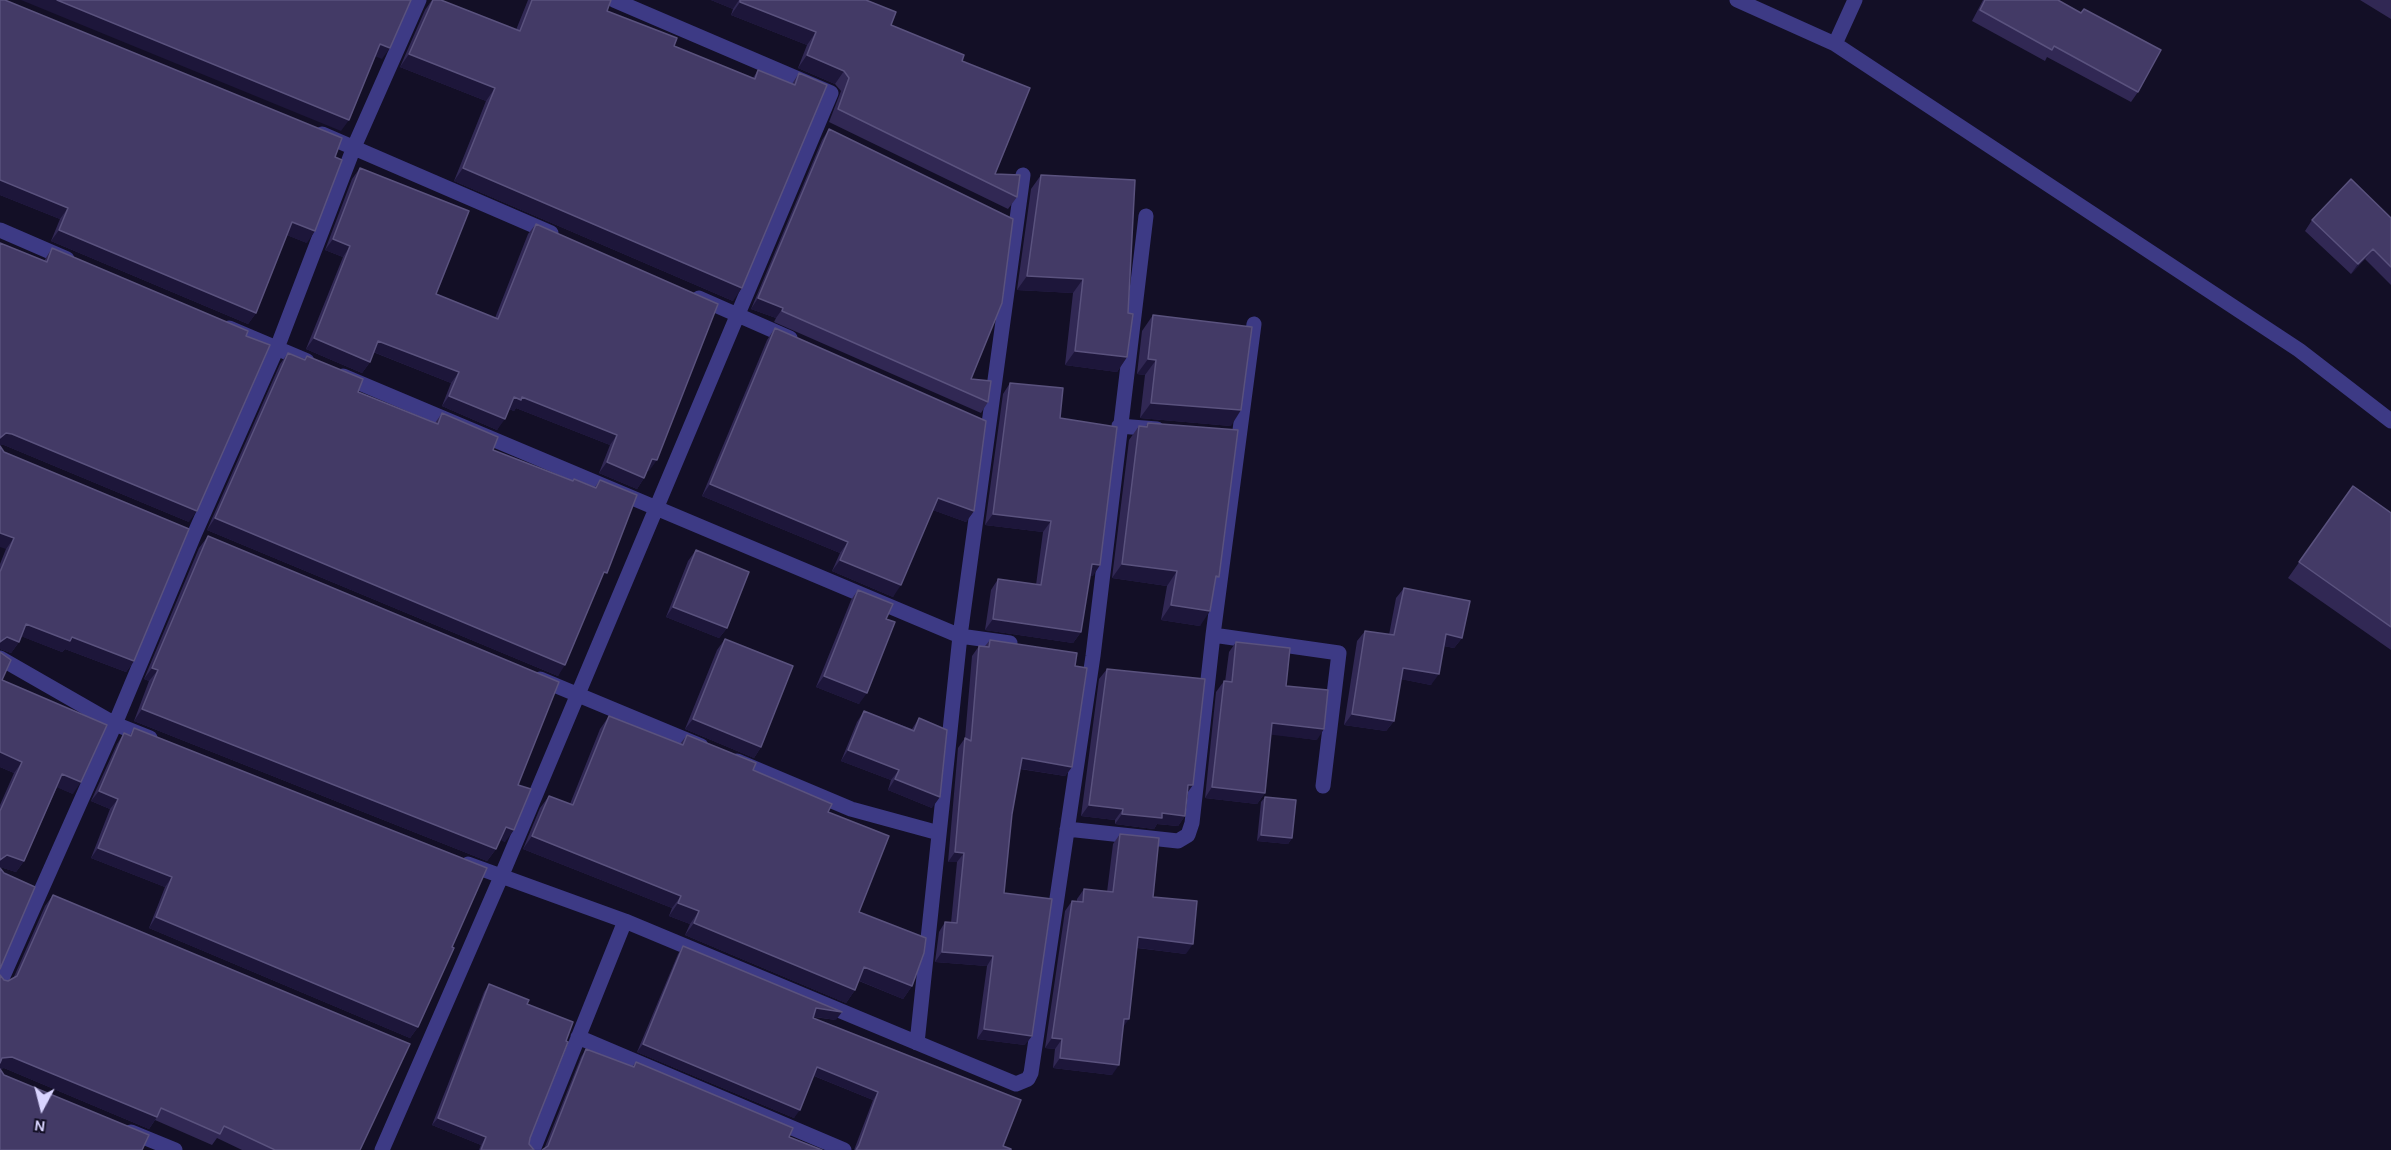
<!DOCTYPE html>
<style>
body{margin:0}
#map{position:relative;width:2391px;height:1150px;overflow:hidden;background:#130f26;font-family:Karla,sans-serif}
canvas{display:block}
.north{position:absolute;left:12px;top:1078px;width:60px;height:60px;-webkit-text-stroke:4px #130f26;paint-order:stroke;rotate:187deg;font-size:16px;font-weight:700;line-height:24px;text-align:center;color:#d9d4ff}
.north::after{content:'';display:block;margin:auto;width:21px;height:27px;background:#d9d4ff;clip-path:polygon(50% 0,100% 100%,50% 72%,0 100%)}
</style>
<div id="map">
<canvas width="2391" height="1150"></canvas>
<div class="north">N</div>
</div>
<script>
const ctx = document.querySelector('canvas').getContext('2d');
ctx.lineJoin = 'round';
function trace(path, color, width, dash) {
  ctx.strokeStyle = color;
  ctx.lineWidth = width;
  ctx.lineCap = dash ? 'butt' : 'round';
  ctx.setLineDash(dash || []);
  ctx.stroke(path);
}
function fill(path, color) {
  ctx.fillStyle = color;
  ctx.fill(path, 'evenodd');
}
const minor = new Path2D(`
 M1737,0L1835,44L2299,350L2391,421
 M1835,44L1855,0
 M322,134L551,233
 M0,230L67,259
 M699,298L790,338
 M229,328L307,361
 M343,376L960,636L1010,643
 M1119,426L1157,429
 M1213,635L1339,653L1323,786
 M0,658L115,724L150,738
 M540,679L701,746
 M737,761L851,809L939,833
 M1067,829L1178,841L1188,835L1192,823L1213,635L1254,324
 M468,864L625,921L1016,1084L1028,1079L1031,1073L1093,656L1146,216
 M0,983L115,724L194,535L277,348L354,147L419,0
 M578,1037L844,1150
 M917,1043L960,636L1023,175
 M131,1132L175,1150
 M382,1150L501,877L831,93L614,0
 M533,1150L625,921`);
const wall = new Path2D(`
 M0,0L307,243L287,235L256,313L248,324L51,241L60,219L0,195Z
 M432,0H441L516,30L528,0H611L607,11L674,46L753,78L758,70L792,84L799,73L733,301L454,181L486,101L400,67L425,10Z
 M711,0H866L891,25L962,61L995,174L1017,197L1008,209L829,122L841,91L835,84L798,68L807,45L731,15L733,9Z
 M1983,0H2058L2081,13L2084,9L2138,92L2131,102L2047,57L2045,61L1972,21Z
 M2360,0H2391V19Z
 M829,129L971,379L988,402L981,413L774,322L776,318L751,309L822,140Z
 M360,168L436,294L495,318L528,234L536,224L649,471L647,470L644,478L637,489L599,473L610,445L516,408L514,411L509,409L497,430L442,406L451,383L373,352L370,362L362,373L306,349L343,257L325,250L352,179Z
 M1041,175L1128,313L1127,357L1117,372L1065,365L1073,293L1017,290L1031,189Z
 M2391,218V285L2365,259L2351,274L2305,231L2312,220Z
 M52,248L189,522L4,445L44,261Z
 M1153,315L1231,426L1140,418L1145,375L1137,374L1142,331Z
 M775,328L974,511L966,522L933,510L893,597L832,571L840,553L702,496L767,340Z
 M288,353L305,359L307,356L358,392L430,421L435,423L442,413L493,450L572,481L574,479L595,487L600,480V583L558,676L207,530L280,364Z
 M1010,383L1060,418L1093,576L1090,575L1081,632L1073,643L985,630L991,590L998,579L1036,585L1043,532L985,525L1003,394Z
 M1148,423L1215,583L1200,626L1161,620L1167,586L1112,578L1129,440L1139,426L1145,427Z
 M0,446L134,661L126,672L65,649L62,652L21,636L19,642L11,653L0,649V564L6,549Z
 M2353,486L2391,513V650L2288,578Z
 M208,536L518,785L505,842L500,839L496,849L487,861L134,721L149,681L144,679L199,548Z
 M696,550L727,628L719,638L666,617L688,561Z
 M1404,588L1462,638L1454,648L1444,646L1431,685L1401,679L1394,721L1386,731L1344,725L1357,641L1365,631L1389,635L1396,598Z
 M858,590L886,619L859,704L816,687L851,600Z
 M725,639L761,747L754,758L685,729L717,650Z
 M990,640L1075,666L1072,767L1065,776L1020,769L1012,814L1004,893L1025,1045L977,1039L987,966L935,962L939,932L945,922L951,923L957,862H948L958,748L965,738L972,656L979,646H985Z
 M1236,642L1286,686L1317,740L1271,734L1265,793L1257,804L1205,798L1216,692L1224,681L1225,682L1229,652Z
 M0,652L2,680L73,794L57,787L24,861L16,872L0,867V805L14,773L0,767Z
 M1107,669L1187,793L1185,816L1178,826L1157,824L1154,829L1115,824V820L1081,816L1099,679Z
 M864,711L912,729L919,718L932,808L888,790L891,780L841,761L857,722Z
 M609,716L680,744L687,735L828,812L859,912L912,986L903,999L859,981L855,990L846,1003L685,935L690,924L669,916L672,908L523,849L540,808L549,796L570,804L600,729Z
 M134,728L452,947L418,1027L410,1038L149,928L165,887L91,858L110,809L91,801L117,744L124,733L130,735Z
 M1265,797L1292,838L1288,844L1257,841L1261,802Z
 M1120,834L1153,897L1186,954L1137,948L1123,1027L1112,1075L1053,1068L1055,1049L1045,1048L1065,911L1072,901H1077V899L1084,889L1107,892L1113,844Z
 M53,895L360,1150H242L217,1138L212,1145L155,1120L149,1129L4,1068L0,1069L4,980L8,981L13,979L45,906Z
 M683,946L836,1020L814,1017L813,1018L1011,1150H854L873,1100L814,1076L794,1118L637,1052L678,954Z
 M489,984L527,1004L529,1144L534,1150H479L481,1145L432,1125L484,992Z
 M586,1049L632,1067L636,1062L789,1137L544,1149L581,1057Z`);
const shadedWall = new Path2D(`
 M21,0H57L349,120L341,131Z
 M711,0H739L733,9Z
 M740,2L816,32L807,45L731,15Z
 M380,44L390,48L382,59L372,55Z
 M409,54L495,88L486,101L400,67Z
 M807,55L844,71L835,84L798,68Z
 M463,168L742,288L733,301L454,181Z
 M0,180L68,208L60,219L0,195Z
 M292,222L315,231L307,243L284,234Z
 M59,230L256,313L248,324L51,241Z
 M333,239L350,246L343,257L325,250Z
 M2373,249L2365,259L2351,274L2358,264Z
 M1027,276L1083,279L1073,293L1017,290Z
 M758,298L783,308L776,318L751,309Z
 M314,338L370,362L362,373L306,349Z
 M378,341L459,372L451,383L371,351Z
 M1075,351L1127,357L1117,372L1065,365Z
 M1148,359L1156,360L1145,375L1137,374Z
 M449,396L505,419L497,430L442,406Z
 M514,397H522L617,435L610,445L516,408L514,411L506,408Z
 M1151,403L1241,410L1231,426L1140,418Z
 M6,433L12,434L197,511L189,522L4,445H0V438Z
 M652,459L657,460L649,471L644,469Z
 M607,462L644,478L637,489L599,473Z
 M710,484L848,542L840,553L702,496Z
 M938,498L974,511L966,522L930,509Z
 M993,514L1051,521L1043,532L985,525Z
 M215,518L565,665L558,676L207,530Z
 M0,533L14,538L6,549L0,547Z
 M840,560L901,585L893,597L832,571Z
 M1092,564L1100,565L1093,576L1085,575Z
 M1122,564L1177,571L1167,586L1112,578Z
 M1171,605L1210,611L1200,626L1161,620Z
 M673,607L727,628L719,638L666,617Z
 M993,619L1081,632L1073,643L985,630Z
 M26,624L72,637L134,661L126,672L65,649L62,652L18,635Z
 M1446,634L1462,638L1454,648L1439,645Z
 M7,637L19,642L11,653L0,649V642Z
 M152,668L158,670L149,681L144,679Z
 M1403,668L1439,674L1431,685L1395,678Z
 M824,676L867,693L859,704L816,687Z
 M142,709L496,849L487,861L134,721Z
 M1352,714L1394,721L1386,731L1344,725Z
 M693,719L761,747L754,758L685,729Z
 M1272,723L1324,729L1317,740L1265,734Z
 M848,750L899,770L891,780L841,761Z
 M0,752L22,762L14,773L0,767Z
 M1022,758L1072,767L1065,776L1016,768Z
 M62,774L81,782L73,794L54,786Z
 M895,779L940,797L932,808L888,790Z
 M1188,785H1193L1185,796Z
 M1212,787L1265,793L1257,804L1205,798Z
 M99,791L118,799L110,809L91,801Z
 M1089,805L1123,809L1115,820L1081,816Z
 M1162,813L1185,816L1178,826L1157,824L1154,829L1115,824L1122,814Z
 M506,827L514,830L505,842L497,838Z
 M1261,835L1292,838L1288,844L1257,841Z
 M532,836L681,896L672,908L523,849Z
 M98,848L172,877L165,887L91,858Z
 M955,852L964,853L957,862H948Z
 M7,855L24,861L16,872L0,867V860Z
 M678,903L699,911L690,924L669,916Z
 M156,917L418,1027L410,1038L149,928Z
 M694,923L855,990L846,1003L685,935Z
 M1138,937L1193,944L1186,954L1131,947Z
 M942,952L993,956L987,966L935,962Z
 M864,967L912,986L903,999L855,979Z
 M816,1008L842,1012L836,1020L810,1016Z
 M1124,1019H1129L1122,1029Z
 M984,1029L1032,1036L1025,1045L977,1039Z
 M1052,1038L1062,1039L1055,1049L1045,1048Z
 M643,1044L800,1110L794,1118L637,1052Z
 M12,1057L157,1117L149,1129L4,1068L0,1069V1061L2,1058Z
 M1060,1058L1119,1065L1112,1075L1053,1068Z
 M817,1067L878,1092L873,1100L812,1075Z
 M438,1118L486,1137L481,1145L432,1125Z`);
const building = new Path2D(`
 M0,0H5L342,138L335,157L342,160L315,231L292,222L256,313L59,230L68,208L0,180Z
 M57,0H411L390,48L380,44L349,120Z
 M433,0H441L520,31L532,0H611L607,11L677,38L674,46L755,79L758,70L795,85L799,73L827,85L742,288L463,168L495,88L409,54Z
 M740,0H866L896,12L891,25L964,55L962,61L1030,88L995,174L1020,175L1017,197L838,109L849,78L844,71L807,55L816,32L740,2Z
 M1985,0H2058L2081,13L2084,9L2161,50L2138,92L2054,46L2052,50L1980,10Z
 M829,129L1013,219L1002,303L971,379L991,381L988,402L782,311L783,308L758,298Z
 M360,168L469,211L436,294L498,319L536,224L718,304L657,460L652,459L644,478L607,462L617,435L522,397L521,400L514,397L505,419L449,396L459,372L378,341L370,362L314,338L350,246L333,239Z
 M1041,175L1135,180L1128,313L1133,314L1127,357L1075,351L1083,279L1027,276Z
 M2351,179L2391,218V267L2373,249L2358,264L2312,220Z
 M0,243L47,262L52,248L248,331L246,336L270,345L197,511L12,434L6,433L0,438Z
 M1153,315L1252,327L1241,410L1151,403L1156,360L1148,359Z
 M775,328L986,421L974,511L938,498L901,585L840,560L848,542L710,484Z
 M288,353L305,360L307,356L363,379L358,392L430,421L438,424L442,413L498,437L493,450L573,481L574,479L596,488L600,480L637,495L607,573L604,572L565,665L215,518Z
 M1010,383L1063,388L1060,418L1117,427L1100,565L1092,564L1081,632L993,619L998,579L1041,585L1051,521L993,514Z
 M1148,423L1238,430L1219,577L1216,576L1210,611L1171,605L1177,571L1122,564L1139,426L1147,427Z
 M0,446L4,452L189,529L134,661L72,637L70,641L26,624L19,642L7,637L0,642V572L14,538L0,533Z
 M2353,486L2391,513V627L2299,562Z
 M208,536L559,682L518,785L531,789L514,830L506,827L496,849L142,709L158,670L152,668Z
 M696,550L749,572L727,628L673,607Z
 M1404,588L1470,601L1462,638L1446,634L1439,674L1403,668L1394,721L1352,714L1365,631L1394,635Z
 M858,590L893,604L886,619L895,622L867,693L824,676Z
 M725,639L793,666L761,747L693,719Z
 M990,640L1077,653L1075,666L1087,668L1072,767L1022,758L1012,814L1004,893L1052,899L1032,1036L984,1029L993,956L942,952L945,922L957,923L964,853L955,852L965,738L971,741L979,646L989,647Z
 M1236,642L1290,648L1286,686L1328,690L1324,729L1272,723L1265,793L1212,787L1224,681L1232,682Z
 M0,652L11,660L2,680L107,725L81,782L62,774L24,861L7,855L0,860V811L22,762L0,752Z
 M1107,669L1205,679L1193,785H1188L1185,816L1162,813V818L1122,814L1123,809L1089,805Z
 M864,711L914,731L919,718L947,730L940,797L895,779L899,770L848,750Z
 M609,716L683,745L687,735L756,763L753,770L832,804L828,812L889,836L859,912L926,938L924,953L912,986L864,967L855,990L694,923L699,911L678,903L681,896L532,836L549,796L573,805Z
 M134,728L487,868L452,947L454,948L418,1027L156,917L172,877L98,848L118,799L99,791L124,733L131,736Z
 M1265,797L1296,800L1292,838L1261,835Z
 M1120,834L1159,838L1153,897L1197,901L1193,944L1138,937L1129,1019H1124L1119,1065L1060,1058L1062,1039L1052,1038L1072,901L1083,902L1084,889L1113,892Z
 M0,868L4,873L35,887L0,969Z
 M53,895L410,1044L360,1150H275L224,1126L220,1134L161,1108L157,1117L12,1057L2,1058L0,1063V975L4,980L8,981L17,976Z
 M683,946L842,1012L816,1008L813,1018L1021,1100L1003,1146L1011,1149V1150H856L859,1145L878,1092L817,1067L800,1110L643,1044Z
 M489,984L529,1000L527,1004L573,1022L566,1041L568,1042L530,1138L529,1144L534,1150H481L486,1137L438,1118Z
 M586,1049L634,1067L636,1062L793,1128L789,1137L822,1150H542L548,1146Z
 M0,1069L4,1075L149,1135L142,1150H0Z`);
trace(minor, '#3d3a85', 15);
fill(wall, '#312854');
fill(shadedWall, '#1d163a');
fill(building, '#433a66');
trace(building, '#5a527e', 1.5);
</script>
